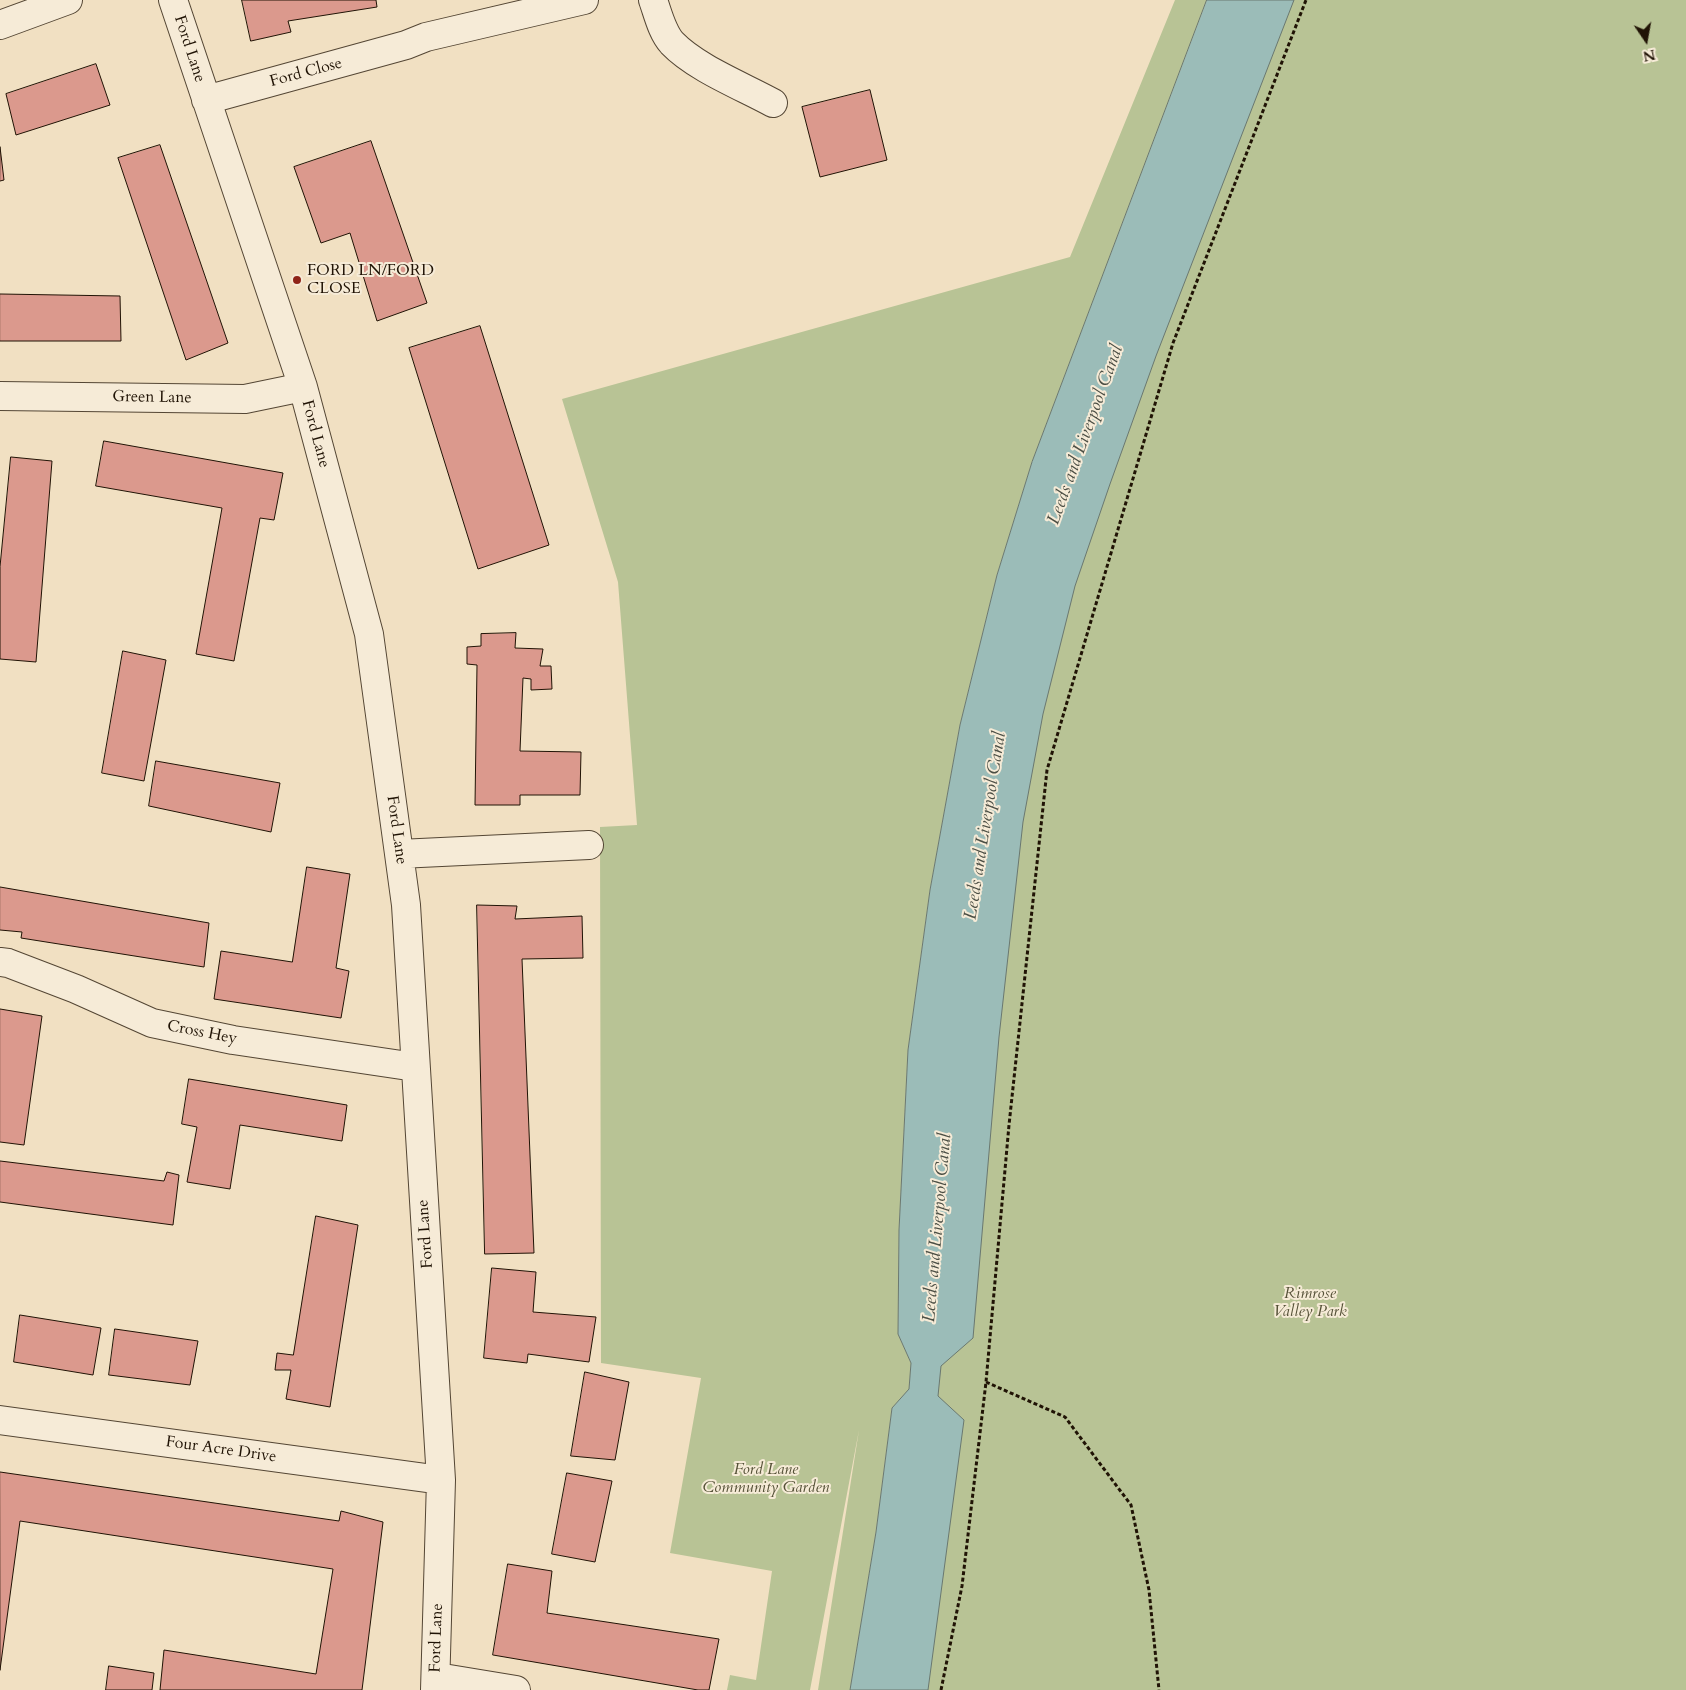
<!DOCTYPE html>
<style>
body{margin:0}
#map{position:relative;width:1686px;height:1690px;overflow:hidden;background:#f1e0c2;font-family:Cardo,serif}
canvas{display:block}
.north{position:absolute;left:1621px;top:15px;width:50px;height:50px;-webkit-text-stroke:4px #f6ebd7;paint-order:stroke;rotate:168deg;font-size:14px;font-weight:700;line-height:20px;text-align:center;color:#201305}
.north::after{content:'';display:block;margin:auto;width:18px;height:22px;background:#201305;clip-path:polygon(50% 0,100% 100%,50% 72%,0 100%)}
</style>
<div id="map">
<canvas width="1686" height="1690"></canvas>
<div class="north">N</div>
</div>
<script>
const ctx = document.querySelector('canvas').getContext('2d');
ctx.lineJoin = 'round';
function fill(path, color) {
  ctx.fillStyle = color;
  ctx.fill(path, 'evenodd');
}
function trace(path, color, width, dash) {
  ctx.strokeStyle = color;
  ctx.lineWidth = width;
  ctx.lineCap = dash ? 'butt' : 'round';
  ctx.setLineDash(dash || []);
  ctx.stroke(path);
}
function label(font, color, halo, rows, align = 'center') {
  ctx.font = font + ' Cardo,serif';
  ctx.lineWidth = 4;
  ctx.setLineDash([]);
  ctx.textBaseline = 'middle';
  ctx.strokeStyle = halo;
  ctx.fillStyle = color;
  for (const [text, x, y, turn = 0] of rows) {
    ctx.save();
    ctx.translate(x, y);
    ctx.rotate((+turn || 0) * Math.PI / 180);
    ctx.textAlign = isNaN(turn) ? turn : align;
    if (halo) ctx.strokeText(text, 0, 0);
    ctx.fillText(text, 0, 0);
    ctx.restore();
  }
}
const green = new Path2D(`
 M1175,0H1207L1032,462L997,575L960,725L930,890L908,1050L899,1230L898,1334L911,1363L909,1390L892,1408L876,1532L850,1690H818L859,1430L810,1690H727L730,1675L756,1680L772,1571L670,1553L701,1378L601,1363L600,827L637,825L618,582L562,399L1070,257Z
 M1252,0H1686V1690H886L988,796Z`);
const water = new Path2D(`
 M1207,0H1294L1156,356L1110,484L1075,586L1043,714L1023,822L999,1037L973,1338L941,1366L938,1396L964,1420L928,1690H850L876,1532L892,1408L909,1389L911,1363L898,1334L899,1230L908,1050L930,890L960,725L997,575L1032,462Z`);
const building = new Path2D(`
 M242,0H376L377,7L288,21L291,32L251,41Z
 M96,64L110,105L16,135L6,94Z
 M870,90L887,160L820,177L802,107Z
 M371,141L427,303L377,321L350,233L321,243L294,167Z
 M160,145L228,343L186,360L118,158Z
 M0,147L4,180L0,181Z
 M0,294L120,296L121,341H0Z
 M480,326L549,545L478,569L409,348Z
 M104,441L283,473L274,520L260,518L234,661L196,654L222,508L96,486Z
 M11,457L52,461L36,662L0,659V567Z
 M516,633L515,648L543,649L540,666H551L552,689L531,690V679L523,678L520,751L581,752L580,795H520V805H475L477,665L467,664V647L481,646V634Z
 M123,651L166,660L144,781L102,773Z
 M156,761L280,783L271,832L149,806Z
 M307,867L350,874L336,968L349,971L341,1018L214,999L221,951L292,962Z
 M0,887L209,923L204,967L21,938L22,932L0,930Z
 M477,905L517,906L515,919L582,916L583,958L522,959L534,1253L485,1254Z
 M0,1009L42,1016L24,1145L0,1142Z
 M189,1079L347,1105L342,1141L240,1125L230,1189L187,1182L197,1127L182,1124Z
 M0,1161L164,1181L167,1172L179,1175L173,1225L0,1202Z
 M316,1216L358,1225L330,1407L286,1399L291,1370H275L277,1353L293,1355Z
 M492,1268L536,1272L533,1312L596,1317L589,1362L528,1354L527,1363L484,1358Z
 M20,1315L101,1328L93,1375L14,1362Z
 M115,1329L198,1341L190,1385L109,1375Z
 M585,1372L629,1382L615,1460L571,1456Z
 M0,1472L339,1521L341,1511L383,1522L362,1690H160L164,1650L316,1674L333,1569L20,1521L0,1670Z
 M567,1473L612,1481L595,1562L552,1554Z
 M508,1564L552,1571L547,1613L719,1639L709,1690H698L493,1655Z
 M109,1666L154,1673L152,1690H106Z`);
const path = new Path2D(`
 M986,1382L1065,1417L1131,1505L1149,1590L1159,1690
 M941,1690L962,1586L986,1382L1009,1125L1047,770L1173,343L1306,0`);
const minor = new Path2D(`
 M173,0L303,387L369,634L406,905L441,1480L435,1690
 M653,0C658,14 662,32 672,43C696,68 742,86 773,103
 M0,25L68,0
 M206,100L406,45L426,37L584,0
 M0,396L245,399L303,387
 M399,854L589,845
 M0,962L8,963L76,989L152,1023L233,1040L415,1067
 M0,1420L441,1480
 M437,1677L516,1690`);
const markers = [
 [297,280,5,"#8f2418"]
];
const streetNames = [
 ["Ford Lane",189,49,72],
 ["Ford Close",306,73,-15],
 ["Green Lane",152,398,1],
 ["Ford Lane",315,434,75],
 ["Ford Lane",396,830,82],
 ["Cross Hey",202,1033,11],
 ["Ford Lane",426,1234,-94],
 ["Four Acre Drive",221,1450,8],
 ["Ford Lane",437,1638,-88]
];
const poiNames = [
 ["FORD LN/FORD",307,271],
 ["CLOSE",307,289]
];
const parkNames = [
 ["Rimrose",1310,1294],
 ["Valley Park",1310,1312],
 ["Ford Lane",766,1470],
 ["Community Garden",766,1488]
];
const waterNames = [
 ["Leeds and Liverpool Canal",1086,435,-70],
 ["Leeds and Liverpool Canal",986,826,-81],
 ["Leeds and Liverpool Canal",938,1228,-85]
];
fill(green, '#b8c395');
fill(water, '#9bbcb8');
trace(water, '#6a7870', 1);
fill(building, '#db998d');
trace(building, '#201305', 1);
trace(minor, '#544634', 30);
trace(path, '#201305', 3, [4, 2.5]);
trace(minor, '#f6ebd7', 28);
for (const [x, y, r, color] of markers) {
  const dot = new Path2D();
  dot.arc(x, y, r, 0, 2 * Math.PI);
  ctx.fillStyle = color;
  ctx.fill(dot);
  trace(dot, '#f6ebd7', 2);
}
label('16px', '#201305', '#f6ebd7', streetNames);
label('16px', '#201305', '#f6ebd7', poiNames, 'left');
label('italic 16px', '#555137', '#f6ebd7', parkNames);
label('italic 18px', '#4b4e44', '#f6ebd7', waterNames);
</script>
